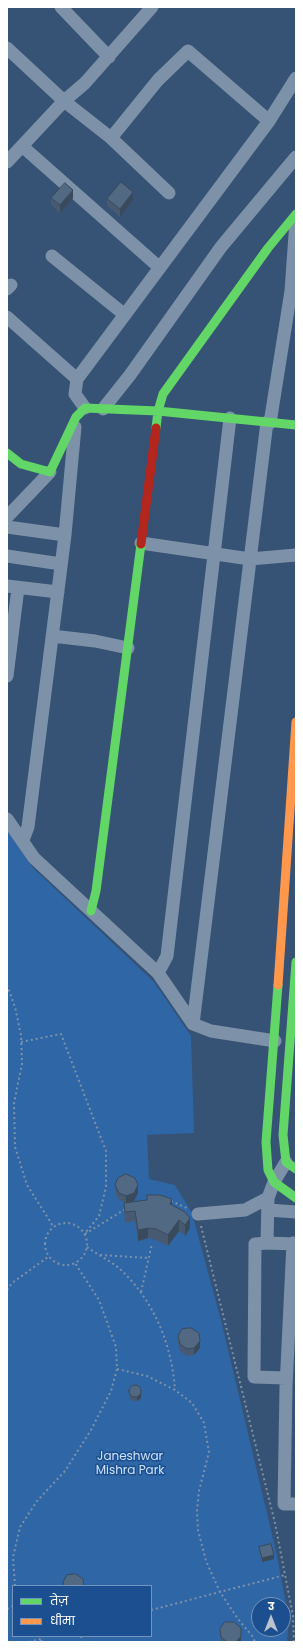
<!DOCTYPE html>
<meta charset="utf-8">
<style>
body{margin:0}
#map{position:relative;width:303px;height:1649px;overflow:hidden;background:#365274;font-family:Poppins,"Noto Sans Devanagari",sans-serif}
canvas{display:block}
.frame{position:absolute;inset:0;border:8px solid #fff;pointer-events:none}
.legend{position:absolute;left:12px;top:1585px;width:140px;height:52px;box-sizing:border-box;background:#1b4f8f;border:1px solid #7695bc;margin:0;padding:5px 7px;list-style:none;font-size:12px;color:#fff}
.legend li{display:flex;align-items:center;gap:8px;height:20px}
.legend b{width:20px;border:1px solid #7695bc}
.north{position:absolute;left:251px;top:1597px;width:40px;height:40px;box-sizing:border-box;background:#1b4f8f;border:1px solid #7695bc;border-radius:50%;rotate:0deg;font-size:11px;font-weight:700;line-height:16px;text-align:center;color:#fff}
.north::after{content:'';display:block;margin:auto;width:14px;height:18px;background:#b9c2ce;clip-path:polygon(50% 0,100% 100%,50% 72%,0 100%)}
</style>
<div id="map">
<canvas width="303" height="1649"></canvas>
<div class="frame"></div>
<ul class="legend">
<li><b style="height:5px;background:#63d668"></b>तेज़</li>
<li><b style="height:5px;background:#ff974d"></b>धीमा</li>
</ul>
<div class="north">उ</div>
</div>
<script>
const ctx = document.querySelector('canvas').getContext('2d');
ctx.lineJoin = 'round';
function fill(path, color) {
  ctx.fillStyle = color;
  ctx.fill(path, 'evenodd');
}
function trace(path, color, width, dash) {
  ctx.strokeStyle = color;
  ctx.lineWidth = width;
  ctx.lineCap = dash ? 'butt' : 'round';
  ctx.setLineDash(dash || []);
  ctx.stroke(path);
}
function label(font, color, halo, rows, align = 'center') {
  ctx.font = font + ' Poppins,sans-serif';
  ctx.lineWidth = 3;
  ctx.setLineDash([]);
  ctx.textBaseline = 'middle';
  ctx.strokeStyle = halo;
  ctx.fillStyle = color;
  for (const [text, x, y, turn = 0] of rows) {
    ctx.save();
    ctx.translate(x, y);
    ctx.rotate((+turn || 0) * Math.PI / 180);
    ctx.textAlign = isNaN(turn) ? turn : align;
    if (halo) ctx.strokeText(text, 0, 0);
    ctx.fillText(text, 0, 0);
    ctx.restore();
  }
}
const green = new Path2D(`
 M7,830L32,867L154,982L191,1036L194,1133L147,1135L149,1179L175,1185L192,1213L221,1320L276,1551L289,1620L287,1642H7ZM13,1586H151V1636H13ZM259,1605H283V1629H259Z`);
const path = new Path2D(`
 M7,985L15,1007L21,1035L22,1064L14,1103L15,1147L27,1185L53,1226
 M21,1042L61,1034L106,1151V1187L99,1216L86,1232
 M171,1201L189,1209
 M45 1244a21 21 0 1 1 42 0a21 21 0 1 1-42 0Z
 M201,1226L275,1523L293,1616L294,1642
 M85,1234L127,1208
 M87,1247C98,1255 111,1261 121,1270C154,1301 172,1345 175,1390
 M100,1255L149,1258
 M7,1290L12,1283L48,1257
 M141,1292L152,1244
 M117,1369L147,1376L175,1390L192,1403L204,1423L209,1452L199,1491L197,1511L198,1530L206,1561L220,1592L238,1619L253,1637L255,1642
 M15,1586L13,1557L20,1527L37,1501L65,1471L91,1430L111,1391L117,1369L116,1347L99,1300L75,1263
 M7,1609L13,1606
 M151,1610L285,1575
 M81,1636L82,1642
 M29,1642L41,1639
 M41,1642L42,1636`);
const street = new Path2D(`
 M61,7L109,57
 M7,48L64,101L111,138L169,193
 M111,138L158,80L188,51L269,121
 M22,146L160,268
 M7,162L64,101L85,83L152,7
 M52,256L125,315
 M7,289L11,285
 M7,317L77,379L75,394L85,408
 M77,379L269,121L296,78
 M103,409L130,375L221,247L296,157
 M270,423L291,291L296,221
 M7,517L50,472
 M7,527L65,535
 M141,543L250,559L296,555
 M7,556L61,564
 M7,586L58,592
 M52,636L95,641L128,648
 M7,676L18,588
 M7,819L34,858L158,973L193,1024L211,1031L275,1041
 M23,840L28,827L65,535L75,427
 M158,973L167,956L230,418
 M193,1024L267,422
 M268,1198L267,1243L296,1244
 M268,1210L296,1212
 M198,1214L245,1210L268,1198L274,1182L286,1162
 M267,1243L255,1244L254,1377L286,1378
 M293,1243L286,1387L284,1504H296`);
const fast = new Path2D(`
 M156,428L158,411L163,394L268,248L296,214
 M7,453L21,464L50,472L76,417L85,408L158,411L296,425
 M91,911L96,891L141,544
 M296,962L283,1135L286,1162L296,1169
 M278,985L266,1142L268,1170L274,1182L296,1198`);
const slow = new Path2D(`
 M278,985L296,722`);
const jam = new Path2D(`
 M141,544L156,428`);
const wall = new Path2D(`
 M51,198H73L60,213L51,205Z
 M107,199L133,200L120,217L107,206Z
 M115,1185L138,1193L134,1201L127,1203L172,1206L190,1228L185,1236L179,1231L168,1246L156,1240L148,1238L138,1241L135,1221L125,1223L124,1203H126L119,1200L115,1192Z
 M178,1336L200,1348L194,1355L187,1356L180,1351L178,1343Z
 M129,1393H141V1398L137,1401H132L129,1397Z
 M259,1547L274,1559L262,1562L259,1550Z
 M220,1629L241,1642H221Z`);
const shadedWall = new Path2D(`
 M73,190V198L60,213V205Z
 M133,192V200L120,217V209Z
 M138,1185V1193L134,1201L126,1203V1196Z
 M172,1199V1209L170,1204Z
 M190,1218V1228L185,1236V1225Z
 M179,1220V1231L168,1246V1235Z
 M148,1228V1238L138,1241V1230Z
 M200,1341V1348L194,1355V1348Z
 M141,1390V1398L137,1401V1397Z
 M274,1555V1559L262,1562V1558Z
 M241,1636V1642H236Z`);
const building = new Path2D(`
 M121,182L133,192L120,209L107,199Z
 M65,183L73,190L60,205L51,198Z
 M126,1174L135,1178L138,1185L134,1193L126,1196L119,1193L115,1185L118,1178Z
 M147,1195H160L172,1199L170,1204L185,1212L190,1218L185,1225L179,1220L168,1235L156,1229L148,1228L138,1230L135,1211L125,1212L124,1203L147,1200Z
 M191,1328L199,1333L200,1341L194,1348L187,1349L180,1344L178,1336L182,1329Z
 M129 1391a6 6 0 1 1 12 0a6 6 0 1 1-12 0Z
 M271,1544L274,1555L262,1558L259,1547Z
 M76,1574L83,1579L84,1586H64L63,1582L67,1575Z
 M225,1622H234L241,1628V1636L236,1642H227L221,1637L220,1629Z`);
const parkNames = [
 ["Janeshwar",130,1457],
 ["Mishra Park",130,1471]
];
fill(green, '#2f66a5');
trace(path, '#7d92a8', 2, [2, 3]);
trace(street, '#7d92a8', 13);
trace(fast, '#63d668', 9);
trace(slow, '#ff974d', 9);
trace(jam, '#b3261e', 9);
fill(wall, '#475a72');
fill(shadedWall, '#394a5c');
fill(building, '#526984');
trace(building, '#394a5c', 1);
label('12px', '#cfe3fa', '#1b4f8f', parkNames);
</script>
